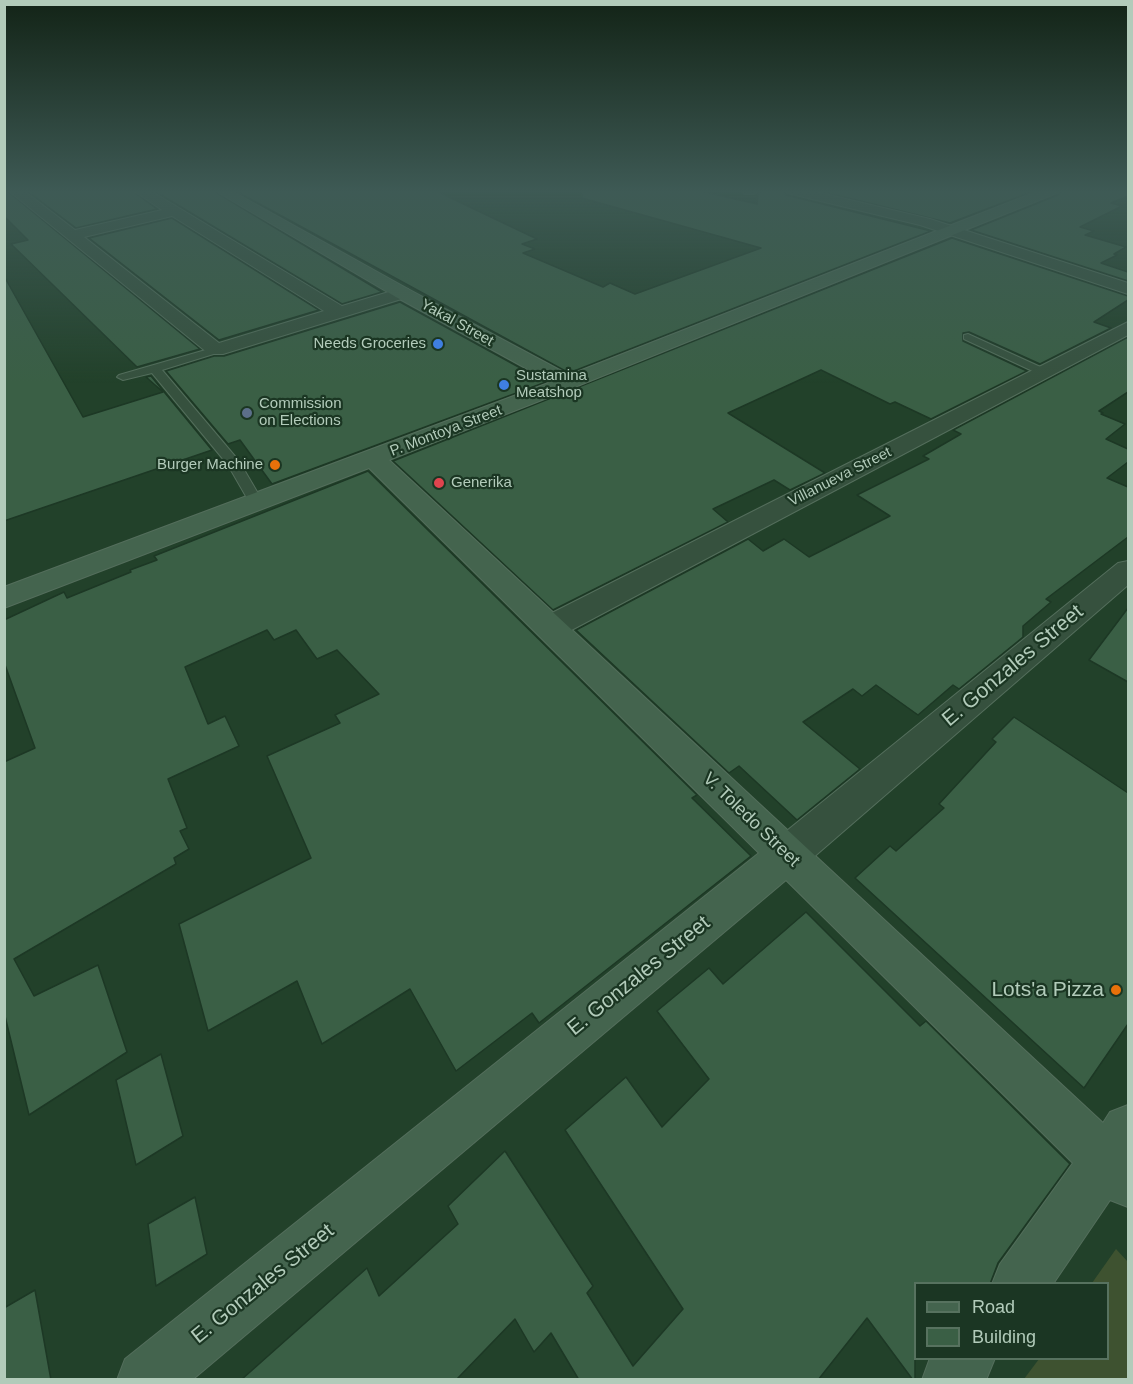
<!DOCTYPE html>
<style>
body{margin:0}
#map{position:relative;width:1133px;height:1384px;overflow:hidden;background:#22412a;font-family:Arial,sans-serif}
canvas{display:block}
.frame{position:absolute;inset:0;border:6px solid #b2cbba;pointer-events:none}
.legend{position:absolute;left:914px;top:1282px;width:195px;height:78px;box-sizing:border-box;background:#1b3623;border:2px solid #57725f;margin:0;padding:8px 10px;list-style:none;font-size:18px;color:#b2cbba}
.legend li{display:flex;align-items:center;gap:12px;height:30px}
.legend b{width:30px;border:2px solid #57725f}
</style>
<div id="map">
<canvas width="1133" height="1384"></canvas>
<div class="frame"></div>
<ul class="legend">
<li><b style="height:8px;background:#44644e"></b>Road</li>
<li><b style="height:16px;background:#3a5f45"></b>Building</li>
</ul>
</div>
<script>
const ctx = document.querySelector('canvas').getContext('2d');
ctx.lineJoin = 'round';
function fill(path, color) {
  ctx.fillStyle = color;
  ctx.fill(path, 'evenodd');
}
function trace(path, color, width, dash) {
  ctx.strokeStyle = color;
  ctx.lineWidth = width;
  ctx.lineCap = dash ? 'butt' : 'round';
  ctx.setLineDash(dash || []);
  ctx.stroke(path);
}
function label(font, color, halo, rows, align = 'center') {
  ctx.font = font + ' Arial,sans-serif';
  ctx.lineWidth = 4.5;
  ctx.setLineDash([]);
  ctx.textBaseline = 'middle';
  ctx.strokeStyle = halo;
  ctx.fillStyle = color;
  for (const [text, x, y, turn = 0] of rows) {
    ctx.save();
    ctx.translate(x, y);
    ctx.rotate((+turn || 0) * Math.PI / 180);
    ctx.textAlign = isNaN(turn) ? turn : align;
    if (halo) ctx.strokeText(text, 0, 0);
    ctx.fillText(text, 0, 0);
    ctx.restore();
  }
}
const green = new Path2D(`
 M1116,1249L1128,1262V1379H1024L1039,1359L1108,1358V1284L1092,1283Z`);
const building = new Path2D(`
 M4,190H6L200,349L137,367L11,244L28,240L4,216Z
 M26,190H131L157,209L76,228Z
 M153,190H212L382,292L342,304Z
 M234,190H434L537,239L522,244L535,249L523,253L603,287L610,283L635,294L761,248L582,198L583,190H695L757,204L758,194L762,190H783L786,195L931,231L569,373Z
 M816,190H1036L950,223Z
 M1061,190H1128V196L1111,203L1122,206L1080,227L1094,231L1085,235L1126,247L1114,254L1117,255L1101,263L1128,272V281L971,230L1058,195Z
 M172,218L319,310L219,340L89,238Z
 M952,238L1128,296V300L1094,322L1111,328L1040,364L969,332L963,333V341L1027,371L931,419L895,402L890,404L821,370L728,413L825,473L790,490L774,480L713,509L728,522L553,610L393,461Z
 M4,276L83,417L163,392L146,377L151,376L212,450L4,521Z
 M400,302L546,382L272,484L240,440L228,444L166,371L214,356H224Z
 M1128,337V392L1099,411L1103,413L1101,414L1125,424L1106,439L1128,449V462L1107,478L1128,487V537L1046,599L1051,602L1023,626V637L1017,642L959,689L953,685L918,715L876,685L862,696L853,689L803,722L860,769L797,820L739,766L729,773L576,630L748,539L763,551L784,539L809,557L890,516L857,495L929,459L923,456L961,434L953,430Z
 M368,471L697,795L692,798L751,856L539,1023L532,1013L456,1071L410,989L322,1044L297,981L208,1031L179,924L311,858L267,756L340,723L335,715L379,694L337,650L317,659L296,630L274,640L267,630L185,667L208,724L225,716L239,746L168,779L187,828L180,831L189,849L174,858L176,864L14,959L34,996L98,965L127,1052L29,1115L4,1012V762L35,748L4,662V620L64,592L67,598L131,572L130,570L157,560L154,556Z
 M1128,608V682L1089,660Z
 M1014,717L1128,793V1024L1084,1088L855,878L890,846L896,851L944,808L939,804L996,742L992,739Z
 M806,912L920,1026L926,1021L1070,1164L998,1263L990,1284H915V1380H913L867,1318L818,1380H579L551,1333L534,1352L515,1319L456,1380H241L367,1268L379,1296L458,1224L448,1206L505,1151L593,1286L587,1293L633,1366L683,1309L565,1130L626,1077L662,1127L709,1079L657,1011L709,968L723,984Z
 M161,1054L183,1136L136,1165L116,1080Z
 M195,1197L207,1254L156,1286L148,1224Z
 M35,1290L51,1380H4V1308Z`);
const lane = new Path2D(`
 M968,334L1047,370L1049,372L1047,374H1039L964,339V335Z
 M216,347L221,350L220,352L162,370L239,461L263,502L261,505H251L228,465L152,373L123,380L117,377L119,375Z`);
const street = new Path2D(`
 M8,190H23L75,230L162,210L133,190H149L342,306L402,288L408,289L411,293L408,297L223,354H209ZM172,216L324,311L219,343L84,237Z
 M743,190H760L754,194H744Z
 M785,190H808L930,219L1128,283V294L920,225L787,193Z
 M1128,322V335L562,635L551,638L540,635L536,627L540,619Z
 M1128,561V585L801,868L787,873L773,868L767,855L773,842L1118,563Z`);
const secondary = new Path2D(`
 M214,190H230L408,289L569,375L1041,190H1059L1057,193L575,387L389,460L1103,1123L1110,1112L1128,1105V1207L1110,1200L1053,1284H992L1000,1264L1073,1163L786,880L192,1380H117L125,1359L759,853L369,468L4,608V587L551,382L396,297Z
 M930,1358H995L986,1380H922Z`);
const markers = [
 [438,344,6,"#3f7fe0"],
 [504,385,6,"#3f7fe0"],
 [247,413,6,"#5c6f8a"],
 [275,465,6,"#e8710a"],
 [439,483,6,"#e0444e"],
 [1116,990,6,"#e8710a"]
];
const farStreetnames = [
 ["Yakal Street",457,323,29],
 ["P. Montoya Street",446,431,-21],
 ["Villanueva Street",840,477,-27]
];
const farPoinames = [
 ["Needs Groceries",426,344,"right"],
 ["Sustamina",516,376],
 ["Meatshop",516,393],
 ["Commission",259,404],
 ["on Elections",259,421],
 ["Burger Machine",263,465,"right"],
 ["Generika",451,483]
];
const streetNames = [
 ["V. Toledo Street",751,820,44]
];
const nearStreetnames = [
 ["E. Gonzales Street",1013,666,-40],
 ["E. Gonzales Street",639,976,-39],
 ["E. Gonzales Street",263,1284,-39]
];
const nearPoinames = [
 ["Lots'a Pizza",1104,990]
];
fill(green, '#3e5230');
fill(building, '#3a5f45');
trace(building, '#1d3825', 1.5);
trace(lane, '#546e5c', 2);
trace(street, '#546e5c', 2);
trace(secondary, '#546e5c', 2);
fill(lane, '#36513e');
fill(street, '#36513e');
fill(secondary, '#44644e');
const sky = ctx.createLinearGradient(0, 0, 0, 383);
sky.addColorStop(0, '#132417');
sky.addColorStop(0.5, '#3e5a55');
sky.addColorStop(1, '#3e5a5500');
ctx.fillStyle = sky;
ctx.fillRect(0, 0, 1133, 383);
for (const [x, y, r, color] of markers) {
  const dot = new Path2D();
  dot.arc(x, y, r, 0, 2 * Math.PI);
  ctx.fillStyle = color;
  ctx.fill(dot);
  trace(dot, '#1b3623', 2);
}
label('15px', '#b2cbba', '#1b3623', farStreetnames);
label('15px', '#b2cbba', '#1b3623', farPoinames, 'left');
label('18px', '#b2cbba', '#1b3623', streetNames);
label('21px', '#b2cbba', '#1b3623', nearStreetnames);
label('21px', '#b2cbba', '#1b3623', nearPoinames, 'right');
</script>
